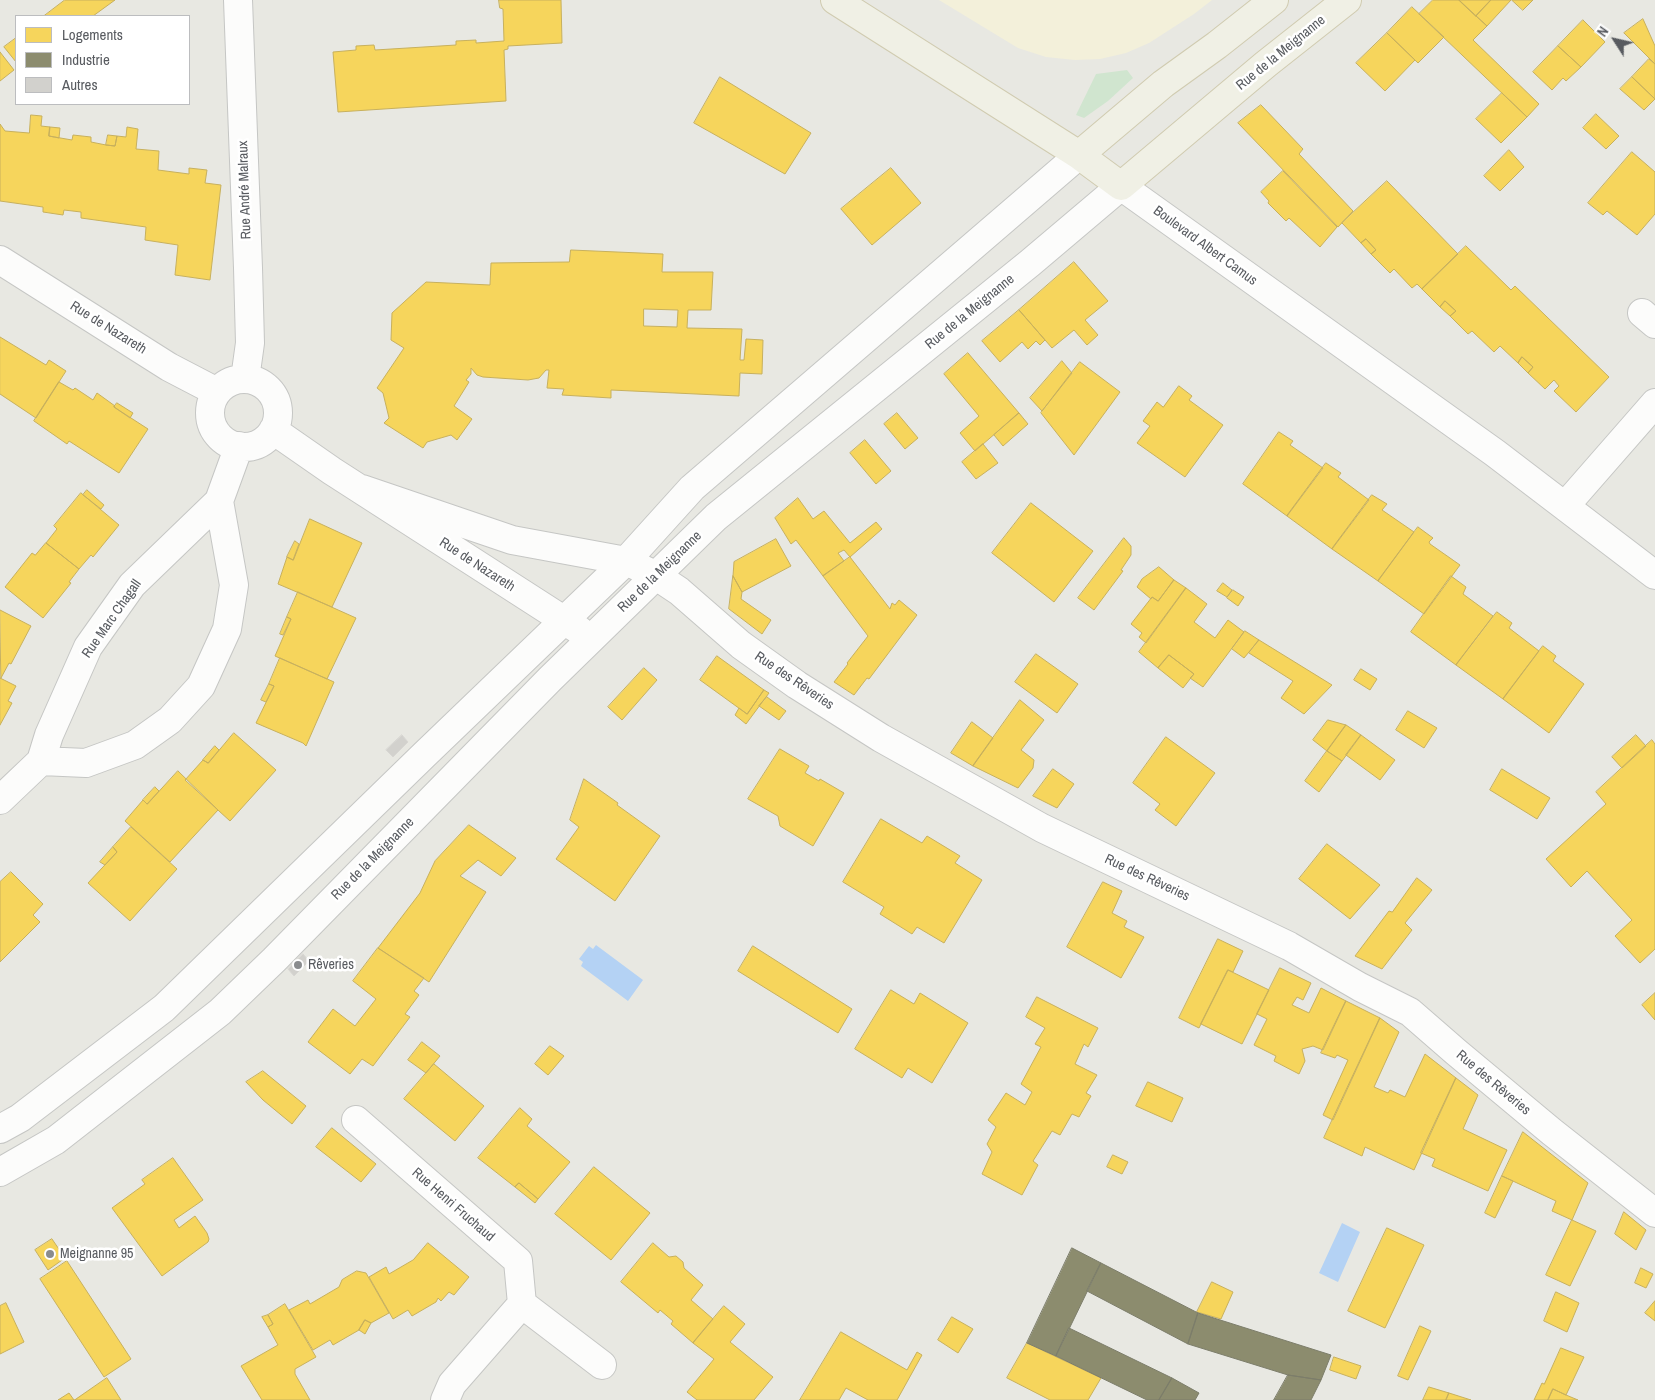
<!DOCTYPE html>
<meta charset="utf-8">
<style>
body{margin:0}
#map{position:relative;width:1655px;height:1400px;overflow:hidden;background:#e8e8e2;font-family:"Archivo Narrow",sans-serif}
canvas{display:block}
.legend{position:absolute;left:15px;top:15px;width:175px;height:90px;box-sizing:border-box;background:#fff;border:1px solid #bcbdbf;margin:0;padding:6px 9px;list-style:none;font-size:15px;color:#585b60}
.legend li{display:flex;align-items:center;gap:10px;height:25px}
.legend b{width:25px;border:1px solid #bcbdbf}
.north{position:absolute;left:1590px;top:15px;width:50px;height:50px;-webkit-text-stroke:4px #fff;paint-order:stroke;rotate:305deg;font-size:14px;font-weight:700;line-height:20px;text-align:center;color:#585b60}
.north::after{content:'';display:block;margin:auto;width:18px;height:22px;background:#585b60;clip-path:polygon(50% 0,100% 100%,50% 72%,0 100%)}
</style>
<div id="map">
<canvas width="1655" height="1400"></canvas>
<ul class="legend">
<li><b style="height:14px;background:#f6d55c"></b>Logements</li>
<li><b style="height:14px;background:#8c8c6e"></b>Industrie</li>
<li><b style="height:14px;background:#d2d1cd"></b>Autres</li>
</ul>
<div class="north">N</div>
</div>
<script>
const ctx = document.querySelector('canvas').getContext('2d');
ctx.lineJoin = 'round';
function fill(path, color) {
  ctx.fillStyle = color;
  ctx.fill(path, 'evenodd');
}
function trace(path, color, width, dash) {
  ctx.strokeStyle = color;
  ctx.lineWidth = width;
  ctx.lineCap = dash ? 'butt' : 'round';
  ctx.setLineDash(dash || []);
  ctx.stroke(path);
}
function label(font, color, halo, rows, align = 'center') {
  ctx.font = font + ' "Archivo Narrow",sans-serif';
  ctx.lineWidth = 5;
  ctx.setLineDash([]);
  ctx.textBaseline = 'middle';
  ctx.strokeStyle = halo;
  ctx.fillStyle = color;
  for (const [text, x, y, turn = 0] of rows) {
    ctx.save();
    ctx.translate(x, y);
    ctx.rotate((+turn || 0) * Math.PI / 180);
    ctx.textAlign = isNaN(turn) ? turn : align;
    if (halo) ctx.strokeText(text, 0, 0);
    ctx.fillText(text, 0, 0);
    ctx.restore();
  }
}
const commercial = new Path2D(`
 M939,0H1212L1194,14L1149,43L1126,53L1100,59L1075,60L1046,57L1018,48Z`);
const green = new Path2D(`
 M1127,70L1133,78L1108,101L1084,118L1076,115L1096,74Z`);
const water = new Path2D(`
 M596,945L643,980L628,1001L581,966L583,962L579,959L589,946L593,949Z
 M1342,1223L1360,1232L1338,1282L1319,1273Z`);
const homes = new Path2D(`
 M65,0H115L93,16H44Z
 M499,0H561L562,43L508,46V49L504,50L506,101L338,112L333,52L356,50V46L374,45L375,50L456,45V41L476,40V43L504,41L503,9L500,8Z
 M1433,0H1459L1487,26L1473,40L1539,104L1527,117L1419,14Z
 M1459,0H1491L1476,16Z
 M1491,0H1511L1487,26L1476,16Z
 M1512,0H1533L1523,10Z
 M1412,7L1444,37L1418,63L1387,33Z
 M1643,19L1655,46V64L1624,33Z
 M1583,20L1605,42L1581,67L1558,46Z
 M1387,33L1415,60L1385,91L1356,63Z
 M16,38V62L4,47Z
 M1558,46L1581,67L1566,81L1563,78L1552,90L1533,72Z
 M0,52L14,70L0,81Z
 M1649,59L1655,64V99L1632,77Z
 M720,77L811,133L785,174L694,123Z
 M1632,77L1655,99L1644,110L1620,89Z
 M1502,93L1527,117L1501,143L1476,119Z
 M1261,105L1303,149L1299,154L1353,211L1338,227L1238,123Z
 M1596,114L1619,136L1606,149L1583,128Z
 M31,115L42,116L41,126L50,127L49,136L72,140L73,135L91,137V142L106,145L115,146L117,136L126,137L127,127L138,129L136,149L159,151L158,170L189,174V168L207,170L205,183L221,185L210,280L175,275L178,245L145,240L146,227L81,218V212L64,210L63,215L43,212V207L0,201V124L5,131L29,133Z
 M50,127L60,128L59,138L49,136Z
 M108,135L117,136L115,146L106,145Z
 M1509,150L1524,167L1500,191L1484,176Z
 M1632,152L1655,172V214L1637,235L1607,211L1603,215L1588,203Z
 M891,168L921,203L872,245L841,209Z
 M1283,171L1337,227L1320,247L1289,218L1286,221L1268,203L1269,201L1261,192Z
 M1387,181L1458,254L1422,289L1417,284L1412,288L1394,269L1390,273L1371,254L1376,250L1366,239L1361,243L1342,223Z
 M1366,239L1376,250L1371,254L1361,243Z
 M1466,246L1511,290L1515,286L1609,377L1576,412L1554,391L1559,386L1554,380L1545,389L1528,373L1533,367L1522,357L1518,363L1500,346L1494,352L1472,331L1468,334L1450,316L1456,311L1445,301L1440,307L1422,289Z
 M571,250L663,254L662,272H713L711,310H688L687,328L742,329L740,360H744L746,339L763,340L762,374L740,373L739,396L611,390V398L562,395L564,389L547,388L549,370H546L539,378L528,380L483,377L477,375L471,368V374L466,380L469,382L454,406L472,419L457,440L451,435L427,442L423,448L384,423L389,418L383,393L377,388L404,348L391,340L392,313L426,282L490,285L491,263L569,262ZM644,309L678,310L677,327L644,326Z
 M1074,262L1108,301L1085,320L1098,335L1087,345L1074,330L1052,348L1019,310Z
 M1445,301L1456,311L1450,316L1440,307Z
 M1019,310L1045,340L1040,345L1036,341L1028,349L1022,342L1000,362L982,341Z
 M0,337L46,365L49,360L66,371L36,418L0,394Z
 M968,353L1019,413L975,451L960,433L979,416L944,374Z
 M1522,357L1533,367L1528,373L1518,363Z
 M1062,361L1072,373L1042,411L1030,398Z
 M1080,362L1120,392L1074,455L1041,413Z
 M59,382L73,390L75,388L93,400L97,393L115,406L114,407L148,429L119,473L69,441L67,444L34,421Z
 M1179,386L1192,396L1189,400L1223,425L1185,477L1137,443L1150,426L1143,421L1157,402L1163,407Z
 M117,403L133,413L130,418L114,407Z
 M897,413L918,438L905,449L884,424Z
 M1019,413L1028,424L1003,446L994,435Z
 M1279,432L1293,441L1290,445L1323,468L1287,516L1243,484Z
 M865,440L891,471L876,484L850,453Z
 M983,444L998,463L976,479L962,462Z
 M1326,463L1341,473L1338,477L1369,500L1332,549L1287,516Z
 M87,490L104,505L101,509L83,495Z
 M81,493L119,525L93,557L91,555L79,569L46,543L57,529L54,526Z
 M1372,495L1387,504L1382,510L1414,532L1378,581L1332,549Z
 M798,498L813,519L824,511L850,543L876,522L882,529L850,557L844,550L838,553L844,561L823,576L796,540L791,544L775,518Z
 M1031,503L1093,551L1054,602L992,553Z
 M310,519L362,543L332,607L278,584L287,557L293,560Z
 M1418,527L1433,538L1429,542L1430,544L1460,565L1424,614L1378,581Z
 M1124,538L1131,546V555L1121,570L1123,571L1094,610L1078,598Z
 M776,539L791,566L742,592L733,576L734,562Z
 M295,541L299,544L293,560L287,557Z
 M46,543L79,569L69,582L71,583L43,618L5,587L32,553L35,555Z
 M850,557L890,609L892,603L895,605L899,600L917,615L869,679L867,678L854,695L834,682L848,664L847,663L868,636L823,576Z
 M1159,567L1174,580L1158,601L1152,597L1151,599L1137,587L1142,579Z
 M733,576L742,592L741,599L771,620L762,634L729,609Z
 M1451,576L1466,587L1463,594L1493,616L1456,665L1411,632Z
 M1174,580L1186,588L1146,643L1139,637L1142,633L1131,624L1152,597L1158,601Z
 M1223,583L1232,590L1227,597L1217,591Z
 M1186,588L1207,604L1194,622L1215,638L1228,620L1244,632L1203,687L1190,678L1194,674L1169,655L1158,668L1139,652Z
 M1233,590L1244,597L1238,606L1227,598Z
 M298,592L356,618L327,679L275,656L291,619L287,617Z
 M0,610L31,626L11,664L9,663L1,678Z
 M1497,612L1512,623L1509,628L1539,651L1503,699L1456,665Z
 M287,617L291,619L283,635L280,634Z
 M1245,631L1259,640L1244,658L1232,649Z
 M1259,640L1332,685L1304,714L1281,698L1293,681L1249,653Z
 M1543,646L1556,656L1553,661L1584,684L1549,733L1503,699Z
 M1036,654L1078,684L1057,713L1015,682Z
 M1169,655L1194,674L1183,688L1158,668Z
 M717,656L764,690L747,714L700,680Z
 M280,658L334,682L306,746L303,743L256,723L274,686L269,684Z
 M644,668L657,680L622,720L608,707Z
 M1361,669L1377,679L1370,690L1354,680Z
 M0,678L16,686L8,701L12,703L0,725Z
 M269,684L274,686L266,702L261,700Z
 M764,690L769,693L746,724L735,715L739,708L747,714Z
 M767,697L786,711L779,720L759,706Z
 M1020,700L1044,720L1021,750L1034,760L1033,768L1018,788L973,766Z
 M1408,711L1437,728L1424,748L1396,730Z
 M1328,720L1346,725L1327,751L1313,740Z
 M972,722L993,738L973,766L951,753Z
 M1346,725L1361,735L1342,761L1327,751Z
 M234,733L276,770L230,821L185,780L203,760L208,763Z
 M1361,735L1395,760L1380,780L1346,755Z
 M1636,735L1646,746L1622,768L1612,757Z
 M1166,737L1215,773L1176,826L1155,810L1160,804L1133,783Z
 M1652,740L1655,744V949L1640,963L1615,936L1632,920L1587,871L1571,887L1546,859L1606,804L1596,792Z
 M215,746L219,750L208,763L203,760Z
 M780,749L809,766L805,773L819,781L820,779L844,793L813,846L780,826L778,816L748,799Z
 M1327,751L1342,761L1319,792L1305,781Z
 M1053,769L1074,784L1057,808L1033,796Z
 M1502,769L1550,798L1537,819L1490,790Z
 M178,771L218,810L170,862L125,821L143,800L147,804Z
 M584,779L618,803L617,805L660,836L615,901L556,859L579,827L570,820Z
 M155,787L159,791L147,804L143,800Z
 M881,819L922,843L927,836L960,856L955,863L982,880L944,943L917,927L912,934L880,914L884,907L843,882Z
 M469,825L516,858L501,876L478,860L460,876L486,892L429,982L378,948L420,893L435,861Z
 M131,827L177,869L130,921L88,883L117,852L113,847Z
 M1327,844L1380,885L1350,919L1299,879Z
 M113,847L117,852L105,865L100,862Z
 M11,872L43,904L33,915L40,922L0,962V882Z
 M1417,878L1432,890L1405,923L1412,930L1382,969L1355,956L1389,911L1392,912Z
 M1103,882L1122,891L1112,913L1127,921L1124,927L1144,937L1121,978L1067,947Z
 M1218,939L1243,951L1233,972L1228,970L1199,1028L1179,1018Z
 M753,946L852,1009L838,1033L738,971Z
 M378,948L424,978L414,991L419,995L405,1014L410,1017L373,1066L362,1059L350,1074L308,1042L333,1009L355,1026L376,999L353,981Z
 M1280,968L1311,983L1303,1000L1297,997L1292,1005L1309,1013L1321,988L1346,1001L1323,1050L1313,1046L1302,1049L1305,1061L1299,1074L1274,1061L1276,1056L1254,1045L1267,1019L1257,1014Z
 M1228,970L1269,990L1242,1044L1201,1024Z
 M891,990L914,1004L920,993L968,1023L932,1083L908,1068L902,1078L855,1049Z
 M1655,993V1020L1642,1005Z
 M1037,997L1098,1028L1088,1047L1084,1044L1075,1064L1097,1075L1086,1093L1091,1096L1079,1117L1072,1114L1060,1135L1052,1131L1033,1161L1038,1165L1022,1195L982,1174L992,1152L987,1144L996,1127L988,1120L1006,1093L1025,1105L1032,1092L1021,1084L1041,1047L1035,1044L1045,1028L1026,1017Z
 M1346,1001L1380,1018L1333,1120L1323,1115L1348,1060L1337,1055L1335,1058L1321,1053Z
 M1380,1018L1399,1032L1374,1087L1388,1093L1390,1090L1405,1097L1425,1054L1456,1078L1414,1170L1365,1147L1362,1156L1324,1138Z
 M422,1042L440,1056L426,1073L408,1060Z
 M550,1046L564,1056L548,1075L535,1064Z
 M434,1064L484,1106L455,1141L404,1099Z
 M263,1071L306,1106L292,1124L263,1100L246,1082Z
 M1456,1078L1478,1095L1463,1129L1507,1150L1488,1191L1432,1166L1435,1159L1421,1153Z
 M1148,1082L1183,1098L1172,1122L1136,1106Z
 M520,1108L532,1119L527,1126L570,1162L538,1199L519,1183L515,1187L478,1158Z
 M332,1128L376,1164L361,1182L316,1147Z
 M1523,1132L1588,1183L1572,1220L1552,1211L1556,1201L1502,1176Z
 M1113,1155L1128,1162L1122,1174L1107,1167Z
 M173,1158L203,1200L174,1220L179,1228L195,1216L207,1233L209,1239L208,1242L162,1276L112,1208L145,1184L142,1180Z
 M594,1167L650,1213L611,1260L555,1214Z
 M1502,1176L1513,1181L1495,1218L1485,1213Z
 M519,1183L538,1199L535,1203L515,1187Z
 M1624,1212L1646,1230L1636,1250L1615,1234Z
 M1572,1220L1596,1231L1570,1286L1546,1275Z
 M1387,1228L1424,1245L1385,1328L1348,1311Z
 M52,1239L65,1258L48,1270L35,1250Z
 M428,1243L469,1277L454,1295L449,1292L441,1301L438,1298L436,1302L412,1316L408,1310L393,1319L369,1277L386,1267L389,1274L413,1260Z
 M653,1243L669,1257L676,1256L683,1262L684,1268L703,1285L691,1300L713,1319L693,1343L671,1324L673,1321L660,1310L658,1313L621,1282Z
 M67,1261L131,1359L104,1377L40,1279Z
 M1641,1268L1653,1274L1646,1288L1635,1283Z
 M357,1271L366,1273L389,1313L371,1323L365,1320L359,1330L333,1345L330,1340L313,1350L289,1310L308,1300L310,1304L339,1287L342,1280Z
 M1212,1282L1233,1292L1221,1319L1197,1312Z
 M1556,1292L1579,1303L1567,1332L1544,1321Z
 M1655,1301V1321L1645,1313Z
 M6,1303L24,1342L0,1354V1306Z
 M285,1304L316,1357L295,1369V1374L310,1400H262L241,1366L278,1345L268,1327L273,1324L268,1315Z
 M724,1306L745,1324L730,1342L773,1377L754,1400H697L687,1392L714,1359L693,1343Z
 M268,1315L273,1324L268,1327L262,1317Z
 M952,1317L973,1329L958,1353L938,1340Z
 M365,1320L371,1323L365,1334L359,1330Z
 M1420,1326L1431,1331L1408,1380L1398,1376Z
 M841,1332L907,1370L917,1352L922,1355L897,1400H868L846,1388L839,1400H800Z
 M1027,1343L1101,1378L1088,1400H1050L1007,1378Z
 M1561,1348L1584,1357L1566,1395L1553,1389L1548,1400H1534L1542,1383L1544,1384Z
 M1334,1357L1361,1366L1356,1379L1330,1370Z
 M107,1378L121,1400H58L69,1393L74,1400Z
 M1429,1387L1449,1393L1446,1400H1423Z
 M1553,1389L1566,1395L1578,1400H1548Z
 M1449,1393L1471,1400H1446Z`);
const industry = new Path2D(`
 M1072,1248L1101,1263L1056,1356L1027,1343Z
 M1101,1263L1198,1313L1188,1344L1087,1291Z
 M1198,1313L1331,1355L1321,1380L1288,1375L1188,1344Z
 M1069,1328L1172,1378L1159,1400H1147L1056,1356Z
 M1288,1375L1321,1380L1311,1400H1274Z
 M1172,1378L1199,1393L1195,1400H1159Z`);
const building = new Path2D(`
 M402,735L408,742L393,757L386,750Z
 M303,954L309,961L294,976L288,969Z`);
const minor = new Path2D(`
 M238,0L248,268L250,343L245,379
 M0,260L169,367L217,392
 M1642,313L1655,324
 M210 413a34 34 0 1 1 68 0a34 34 0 1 1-68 0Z
 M273,430L332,471L579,630
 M362,489L512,540L626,561L655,575L679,591L741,645L797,685L881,738L1042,828L1289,946L1360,987L1410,1012L1456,1052L1552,1132L1655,1213
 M1565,506L1655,403
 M41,761L86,763L135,745L170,720L201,686L227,629L234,585L219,501
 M0,800L41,761L49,735L88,647L132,585L219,501L239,446
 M356,1120L518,1261L522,1304L602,1365
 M0,1129L20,1118L164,1008L423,756L626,561L692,488L1079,155
 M0,1172L56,1140L220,1012L274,960L550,679L716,517L1030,263L1121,186L1495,453L1655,575
 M445,1400L452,1384L522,1304`);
const major = new Path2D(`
 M835,0L1079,155L1121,186L1266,64L1347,0
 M1079,155L1163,84L1217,45L1274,0`);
const markers = [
 [298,965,5,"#8a8c8e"],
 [50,1254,5,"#8a8c8e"]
];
const streetNames = [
 ["Rue de la Meignanne",1281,53,-39],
 ["Rue André Malraux",245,190,-92],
 ["Boulevard Albert Camus",1205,246,36],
 ["Rue de la Meignanne",970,312,-39],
 ["Rue de Nazareth",108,328,32],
 ["Rue de Nazareth",477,565,33],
 ["Rue de la Meignanne",660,572,-44],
 ["Rue Marc Chagall",112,619,-55],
 ["Rue des Rêveries",794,681,34],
 ["Rue de la Meignanne",373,859,-45],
 ["Rue des Rêveries",1147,878,25],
 ["Rue des Rêveries",1493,1083,40],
 ["Rue Henri Fruchaud",453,1205,41]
];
const poiNames = [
 ["Rêveries",308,965],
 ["Meignanne 95",60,1254]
];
fill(commercial, '#f3f0da');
fill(green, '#d0e5cf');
fill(water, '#b4d2f4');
fill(homes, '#f6d55c');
trace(homes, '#c7b05d', 1);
fill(industry, '#8c8c6e');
trace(industry, '#7c7d6a', 1);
fill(building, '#d2d1cd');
trace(building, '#d7d6d2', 1);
trace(minor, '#c5c6c4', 30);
trace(major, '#d0cbb0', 30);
trace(minor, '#fcfcfb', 28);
trace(major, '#f0f0e5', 28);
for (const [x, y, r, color] of markers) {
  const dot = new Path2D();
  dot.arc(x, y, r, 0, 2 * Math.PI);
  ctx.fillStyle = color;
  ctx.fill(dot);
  trace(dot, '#fff', 2);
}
label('14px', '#585b60', '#fff', streetNames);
label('14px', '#585b60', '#fff', poiNames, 'left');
</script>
